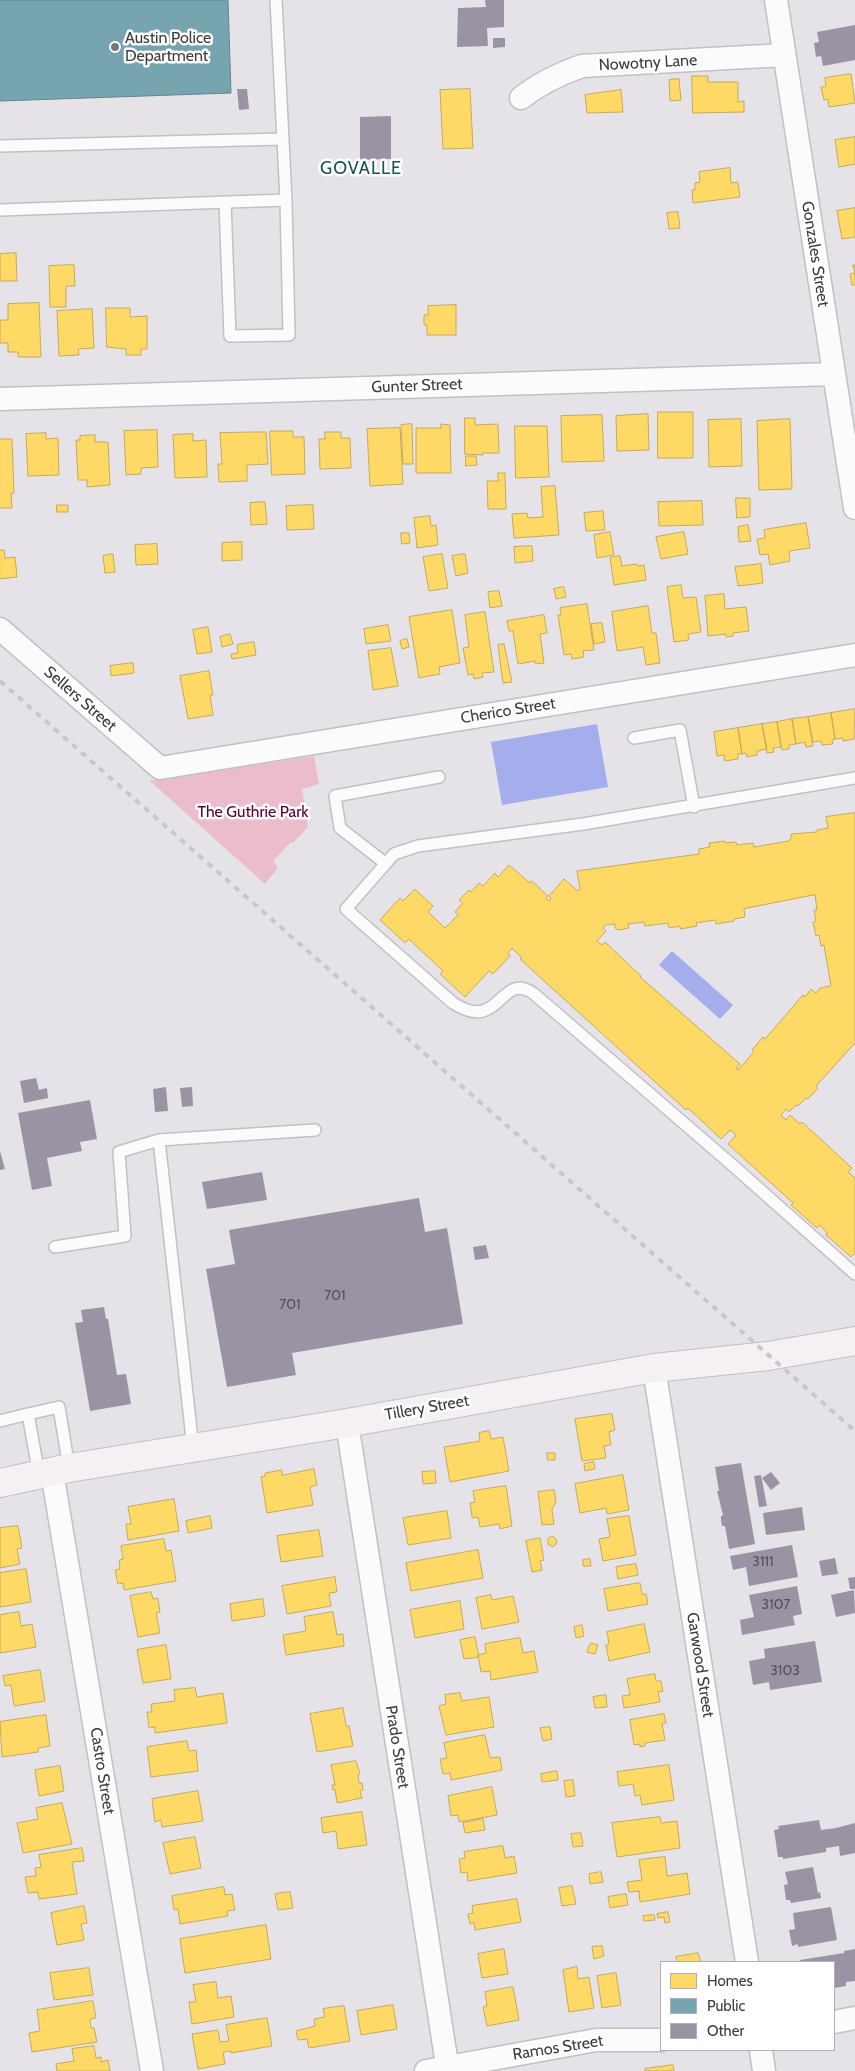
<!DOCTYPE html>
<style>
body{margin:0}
#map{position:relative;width:855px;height:2071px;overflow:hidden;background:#e6e3e8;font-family:Cabin,sans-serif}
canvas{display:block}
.legend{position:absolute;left:660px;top:1961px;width:175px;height:90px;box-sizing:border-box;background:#fff;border:1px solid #b1b1b1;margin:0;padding:6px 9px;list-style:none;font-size:15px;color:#3d3b3d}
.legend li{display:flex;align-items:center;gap:10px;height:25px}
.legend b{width:25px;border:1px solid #b1b1b1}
</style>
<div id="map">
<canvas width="855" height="2071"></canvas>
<ul class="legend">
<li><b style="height:14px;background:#ffd966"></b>Homes</li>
<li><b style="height:14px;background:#76a5af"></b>Public</li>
<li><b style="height:14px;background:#9a93a4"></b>Other</li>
</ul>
</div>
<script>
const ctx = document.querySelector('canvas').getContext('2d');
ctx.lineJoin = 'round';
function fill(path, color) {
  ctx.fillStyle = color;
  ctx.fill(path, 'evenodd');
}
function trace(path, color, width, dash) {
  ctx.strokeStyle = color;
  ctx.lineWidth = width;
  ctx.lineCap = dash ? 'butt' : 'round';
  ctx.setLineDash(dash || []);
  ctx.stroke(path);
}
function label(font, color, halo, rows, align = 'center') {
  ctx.font = font + ' Cabin,sans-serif';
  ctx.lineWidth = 5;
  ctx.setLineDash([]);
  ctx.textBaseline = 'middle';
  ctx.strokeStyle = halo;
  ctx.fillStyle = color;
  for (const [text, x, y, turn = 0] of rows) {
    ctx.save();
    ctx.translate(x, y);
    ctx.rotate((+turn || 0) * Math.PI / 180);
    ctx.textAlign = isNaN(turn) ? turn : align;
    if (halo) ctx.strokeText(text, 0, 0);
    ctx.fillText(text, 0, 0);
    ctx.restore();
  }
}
const green = new Path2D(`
 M314,756L319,784L302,789L308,827L293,843H290L273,861L277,866V869L265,884L150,781Z`);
const water = new Path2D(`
 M597,724L608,787L502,805L491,742Z
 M672,951L733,1005L720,1019L659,965Z`);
const homes = new Path2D(`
 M851,74L855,103L829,107L828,99L824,100L821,87L826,86L825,78Z
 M692,76H708V82H738V102L744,101V112L693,113Z
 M679,79L681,100L670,101L669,80Z
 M470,89L473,148L443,149L440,90Z
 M621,90L623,112L587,113L585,95Z
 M855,137V164L839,167L835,140Z
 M730,168L731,183L738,182L740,197L693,203L692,190H695V183L700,182L699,172Z
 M855,208V237L842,239L837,211Z
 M678,212L680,228L669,229L667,213Z
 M16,253L17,281H0V254Z
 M74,265L75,286H66V307H50L49,266Z
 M853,265H855V285H852L850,274L855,273Z
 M39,303L41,357H18V352H8V343H0V320H8V304Z
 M456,305V335H427V325H424V315H428V306Z
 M106,308H130V317L147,316V349H141V355H126V349L107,347Z
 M92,309L94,348L78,349L79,355L59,356L57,311Z
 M658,412H693V458H658Z
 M648,414L649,450L617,451L616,416Z
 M602,415L604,461L562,462L561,416Z
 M465,418H475V425L498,424L499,453H482L483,455L465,454Z
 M741,419L742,466L709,467L708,420Z
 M790,419L792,489L759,490L757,421Z
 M412,424L413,464H403L401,425Z
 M441,424L450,425L451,473H416V428H441Z
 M515,426H547L549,477L516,478Z
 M400,428L403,484L370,486L367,429Z
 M157,430L158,467L141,468V474L126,475L124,431Z
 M270,431H293V437H304L305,474L272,475Z
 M254,432H266L268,464L247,465V481L219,482L218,464H222L220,433Z
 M325,432H341V438H350L351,468L320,469L319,439H325Z
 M46,433V439L58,438L59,475L28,476L26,434Z
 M193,434V441L206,440L207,477L175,478L173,435Z
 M95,435V442H108L110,485L87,487V480H78L76,440H80V436Z
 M0,439H12L14,493H11L12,508H0Z
 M466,456H476L477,465L466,466Z
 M498,473H505L506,509H488L487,481H498Z
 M555,486L559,535L514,538L512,514L527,513L528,518L543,517L541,487Z
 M736,498H750V517L737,518Z
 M702,501L703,525L659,526L658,502Z
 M265,502L267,524L251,525L250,503Z
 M57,505H68V512H57Z
 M313,505L314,529L287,530L286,506Z
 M603,511L605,530L586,531L584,513Z
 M430,516L431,526L436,525L438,545L417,548L414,518Z
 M806,523L810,548L789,551L790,561L770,565L768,554L760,555L757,539L765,538L764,530Z
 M748,525L751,541L739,542L738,527Z
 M610,532L614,555L597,558L594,535Z
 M684,532L688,554L661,559L656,537Z
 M401,533H409L410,543L402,544Z
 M242,542V560L222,561V543Z
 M157,544L158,564L136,565L135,545Z
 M532,546L533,561L515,563L514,547Z
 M0,550H4L5,558L15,557L17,577L0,579Z
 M113,554L115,572L105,573L103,556Z
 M442,554L448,588L429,591L423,557Z
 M465,554L468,573L456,576L452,556Z
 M620,556L622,566L637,564L638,566L644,565L646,580L614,585L610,558Z
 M761,564L763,583L738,586L735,567Z
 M681,585L683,598L696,597L701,632L688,634L689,640L674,642L667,587Z
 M564,587L566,597L556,599L554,589Z
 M499,591L502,606L490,608L488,592Z
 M724,594L725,609L746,607L749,631L733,633V636L726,637V634L708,636L705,596Z
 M587,604L594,650L583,651L584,657L572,659L571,654L564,655L558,615H561L560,608Z
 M648,606L652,633H656L660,663L646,665L643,647L617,651L612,612Z
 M452,610L460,663L439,667L440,674L419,678L409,617Z
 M485,612L494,672L482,673L483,677L474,679L473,674L468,675L463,648L469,647L465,615Z
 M544,615L547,633L540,634L544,663L535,664V661L518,664L513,631H509L507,621Z
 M602,623L605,642L594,644L591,624Z
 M388,625L391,641L366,644L364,629Z
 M208,627L212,652L197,654L193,630Z
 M230,634L233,644L222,647L220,637Z
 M407,639L409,647L402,649L400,641Z
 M254,642L256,655L232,659L231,654L238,653L237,645Z
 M504,644L512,682L503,683L498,645Z
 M391,648L398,686L373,690L368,651Z
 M133,663L134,673L111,676L110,666Z
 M209,671L213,695H210L213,715L188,719L180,676Z
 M855,709L854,739L843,741V738L835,739L831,713Z
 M831,713L835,739L832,740L833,744L822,745L821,741L813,742L808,717Z
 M808,717L813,746L806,747L805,742L796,744L792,719Z
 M792,719L796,744L789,745V749L782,750L777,722Z
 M777,722L781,747L773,748L774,752L767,753L762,724Z
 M762,724L767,749L757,751V755L747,757L746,753L742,754L738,728Z
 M738,728L742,754H738V759L725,761L724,755L717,756L714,732Z
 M855,813V1043L816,1086L818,1088L808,1099L806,1098L798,1106L796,1105L789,1112L786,1109L781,1115L786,1120L790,1115L800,1124L802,1122L852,1168L848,1172L855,1178V1253L851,1257L826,1235L827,1233L820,1225L817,1228L791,1205L793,1203L728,1144L736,1135L730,1130L721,1139L688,1108L686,1110L520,959L522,958L512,948L508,953L510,956L493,974L489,971L465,997L440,974L443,971L409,939L405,943L380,920L400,898L403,901L415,889L433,906L428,912L445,928L458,915L455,912L463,903L459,900L469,890L471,892L479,883L483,886L495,873L498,877L509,865L530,883L532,881L548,896L546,898L549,901L551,898L549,896L564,879L578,891L580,889L577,871L699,854V849L710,847L709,843L725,841V843L736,842L737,845L753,843L754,847L789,841L791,838V834L817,832V830L828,828L826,817ZM815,895L817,910H814L816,921L813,922L816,936L819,935L821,946L824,945L831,986L820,988L816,993L811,989L805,997L803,995L765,1039L763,1037L752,1050L754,1052L738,1070L736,1069L740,1064L640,977L641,976L605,942L602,945L597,941L606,931L603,928L605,925L615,924V928L618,930L629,928L628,924L644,922L645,926L668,923L669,928L680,926V929L697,926L696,923L715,920L716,924L734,921V919L745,917L744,909Z
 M612,1414L615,1430L609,1432L611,1445L604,1446L606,1458L582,1461L575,1419Z
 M489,1431L491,1439L503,1437L509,1471L450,1482L444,1447L480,1441L479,1433Z
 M547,1453H555V1460H548Z
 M594,1462L595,1469L585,1471L584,1464Z
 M314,1469L317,1485L310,1487L313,1505L267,1513L261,1477L265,1476V1473L282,1470V1475Z
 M435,1471L436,1483L423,1484L422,1472Z
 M623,1475L629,1510L607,1514L606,1508L580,1513L575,1484Z
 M506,1486L512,1526L500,1529L499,1524L480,1527L478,1517L472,1518V1516L470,1503L475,1502L473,1491Z
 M554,1490L556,1501L552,1510L554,1524L542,1525L538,1492Z
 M174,1499L179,1531L128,1540L126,1524H131L128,1507Z
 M447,1511L451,1538L408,1545L403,1518Z
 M210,1516L212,1528L188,1533L186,1521Z
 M629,1516L636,1555L603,1561L599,1539L610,1537L607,1519Z
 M18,1526L22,1548L17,1549L20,1564L0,1568V1528Z
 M319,1530L323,1556L281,1562L277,1536Z
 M552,1536L556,1539L557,1543L553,1547L548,1544V1539Z
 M540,1538L544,1560L540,1561L542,1570L532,1572L526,1541Z
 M164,1539L166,1551L171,1550L176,1581L124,1590L123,1583L118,1584L115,1570L120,1569L119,1560L123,1559L121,1546Z
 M478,1550L483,1578L411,1591L406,1563Z
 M590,1559L591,1566H583V1560Z
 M636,1564L638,1575L618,1579L616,1567Z
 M26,1569L31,1602L0,1607V1573Z
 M335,1577L337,1592L329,1593L331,1606L287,1614L282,1586Z
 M640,1583L642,1594H646L648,1604L608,1611L604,1589Z
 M151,1592L153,1599L158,1598L160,1612L156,1613L160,1633L138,1637L130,1596Z
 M491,1595L492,1600L513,1596L519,1622L482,1629L476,1598Z
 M263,1599L265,1616L232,1621L230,1604Z
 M460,1601L464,1629L415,1638L410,1610Z
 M19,1612L21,1626L32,1624L36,1647L0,1653V1615Z
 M333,1612L337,1635L343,1634L344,1646L286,1655L283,1635L306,1631L304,1617Z
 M644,1624L650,1652L609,1661L606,1645L609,1644L607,1632Z
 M582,1625L584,1636L576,1638L574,1627Z
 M475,1637L479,1657L464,1659L460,1640Z
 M520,1638L523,1653L534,1651L538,1672L491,1680L490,1671L481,1672L478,1655L486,1653L485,1644Z
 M591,1643L598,1645L595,1654L587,1652Z
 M166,1645L171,1679L143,1683L137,1650Z
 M40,1670L45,1701L14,1706L11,1685L5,1686L3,1676Z
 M655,1674L656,1681H661L663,1691L658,1692L660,1702L624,1708L622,1696L630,1695L627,1679Z
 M195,1688L197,1697L223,1693L227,1723L155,1733V1727L149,1728L147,1712H152L151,1704L175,1701L174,1690Z
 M460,1693L462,1701L489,1697L494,1727L446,1735L439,1706L446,1704L445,1695Z
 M606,1695L607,1707L595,1708L593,1697Z
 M343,1708L346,1726H349L353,1746L317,1752L310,1714Z
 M664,1714L666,1723L662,1724L665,1740L645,1743V1746L640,1747V1744L634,1745L630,1720Z
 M46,1715L50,1746L38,1748V1752L2,1757L0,1722Z
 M550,1727L552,1739L543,1741L540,1728Z
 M485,1735L490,1758L500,1757L502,1770L451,1780L450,1773L443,1774L440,1759L447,1758L444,1743Z
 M187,1741L189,1751L196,1750L198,1771L151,1777L147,1747Z
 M356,1761L360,1774L358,1775L359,1783H362L363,1790L360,1791L362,1798L337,1803L335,1789L333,1790L332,1785H335L331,1765Z
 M669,1765L674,1800L642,1805L640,1795L635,1796L633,1784L619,1786L617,1772Z
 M60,1766L64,1791L39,1796L35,1770Z
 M557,1771L558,1780L542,1782L541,1774Z
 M573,1780L575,1796L566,1797L564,1781Z
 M492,1787L497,1815L459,1822L458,1815L451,1816L448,1796Z
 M198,1791L203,1821L162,1827L161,1820L155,1822L152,1799Z
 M62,1803L72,1844L23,1853L17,1823L38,1819L36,1808Z
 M362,1812L367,1845L338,1849L336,1831L323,1833L321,1818Z
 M660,1817L661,1823L677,1821L680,1848L617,1857L612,1823Z
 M483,1819L485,1830L465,1833L463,1823Z
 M581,1833L583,1846L573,1847L571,1834Z
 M195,1837L201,1868L170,1874L163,1843Z
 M503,1846L505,1858L514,1856L517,1873L468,1881L467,1872L461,1873L459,1859L465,1858L464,1852Z
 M82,1848L84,1861L72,1862L77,1894L39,1899L38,1892L28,1893L25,1877L36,1876L35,1868L41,1867L39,1855Z
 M665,1857L667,1876L687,1873L690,1894L640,1902L639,1891L629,1892L627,1882L642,1880L639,1860Z
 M601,1872L603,1882L590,1884L589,1874Z
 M572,1886L576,1904L562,1906L559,1888Z
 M224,1887L225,1895L232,1894L235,1910L227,1911L228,1916L180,1924L178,1909L174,1910L172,1896Z
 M290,1892L293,1908L278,1910L275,1894Z
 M626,1894L628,1905L610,1908L608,1897Z
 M517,1899L521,1922L475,1930L474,1923L470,1924L468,1914L473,1913L472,1906Z
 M84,1906L87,1923L81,1924L84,1940L57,1945L51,1913Z
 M668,1912L670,1922L665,1923L664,1917L658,1918L657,1914Z
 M654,1915L655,1920L644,1921L643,1916Z
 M266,1925L271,1959L185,1973L180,1939Z
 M602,1946L604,1956L594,1959L592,1947Z
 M504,1949L508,1974L482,1978L478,1954Z
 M698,1953L701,1962H677L676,1957Z
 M577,1967L578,1979L589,1977L594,2008L569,2012L563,1970Z
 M89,1968L93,1995L54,2000L50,1973Z
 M616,1973L621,2005L602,2008L597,1976Z
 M216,1982L218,1998L231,1996L234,2017L192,2024L189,2002H196L193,1985Z
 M513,1987L519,2020L487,2026L483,2007L487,2006L485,1992Z
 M93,2001L96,2018L90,2019L91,2028H94L97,2042L32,2052L29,2033L40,2031L37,2010Z
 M393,2005L397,2029L361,2035L357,2011Z
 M344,2006L350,2041L309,2048L307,2039L298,2040L296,2031L315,2026L314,2019L325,2017L323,2009Z
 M267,2018L272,2046L231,2053V2051L223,2052L225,2064L198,2069L192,2034L218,2030L220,2042L229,2041L226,2025Z
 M94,2046L96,2058L101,2057V2062L108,2060L110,2071H57L56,2064L74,2061L72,2049Z
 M673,2065L674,2071H645V2069Z`);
const public = new Path2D(`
 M0,0H228L231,93L0,101Z`);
const building = new Path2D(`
 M485,0H504V27L487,28L488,46L457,47L458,8L486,7Z
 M855,25V60L823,66L821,56L816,57L814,43L819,42L817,32Z
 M493,38H505V47L493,48Z
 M237,89H247L249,109L239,110Z
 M391,116V159L360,160V117Z
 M36,1078L39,1090L47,1088L48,1098L24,1103L20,1081Z
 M166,1087L168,1111L155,1112L153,1089Z
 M192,1087L193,1106L182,1107L180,1088Z
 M90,1100L97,1139L80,1142L82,1151L47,1158L52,1186L32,1190L18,1113Z
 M0,1151L5,1169L0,1170Z
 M262,1172L267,1200L207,1209L202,1182Z
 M419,1198L425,1232L447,1228L463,1324L292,1353L296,1375L227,1387L206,1269L235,1264L229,1230Z
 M486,1245L489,1258L475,1260L473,1247Z
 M104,1307L106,1319H108L117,1375L126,1374L131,1404L90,1411L75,1323L83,1322L81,1310Z
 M741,1463L755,1544L729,1549L725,1526H722L721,1520V1516L723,1515L717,1491H719L715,1467Z
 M771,1472L780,1483L771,1490L762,1478Z
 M761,1475L767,1506L759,1507L754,1476Z
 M802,1507L805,1530L766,1535L763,1513Z
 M792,1545L798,1577L749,1586L746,1567L733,1570L730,1556Z
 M835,1558L838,1574L822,1576L819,1561Z
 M855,1577V1589H850L848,1578Z
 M797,1586L802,1614L793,1616L795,1625L742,1635L740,1620L754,1617L749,1595Z
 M854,1590L855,1613L836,1617L831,1595Z
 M815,1641L822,1682L770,1690L769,1682L753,1685L749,1661L765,1658L764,1649Z
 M819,1820L821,1830L836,1828L855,1823V1853L840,1856L839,1846L826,1848V1852L783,1859V1857H778L774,1830L779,1829L778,1826Z
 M813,1867L818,1893L820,1892L821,1898L791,1903L790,1900H786L784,1885L788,1884L785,1872Z
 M831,1907L837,1940L798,1947V1944L792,1946L789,1930L795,1929L793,1913Z
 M855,1949V1981L846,1982V1986L834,1988V1962H800V1960L844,1953V1951Z`);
const lane = new Path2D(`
 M0,146L283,139
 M225,203L230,336L289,335L286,200
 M0,210L286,200L276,0
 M634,738L680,730L694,807
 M855,778L583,824L418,846L394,854L346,909L453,1003C501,1034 499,971 533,993L730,1163L855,1274
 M385,863L340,828L335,796L439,777
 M55,1247L125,1236L119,1152L159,1140
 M28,1414L59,1407L69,1468
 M0,1421L28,1414L39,1475
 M193,1448L159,1140L315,1130`);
const street = new Path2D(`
 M776,0L855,508
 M521,98C540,83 559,74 582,66L784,55
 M0,399L834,374
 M0,629L160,768L855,655
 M654,1368L747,1962
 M347,1423L448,2071
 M52,1472L152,2071
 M834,2022L855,2018
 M761,2050L764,2071
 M426,2071L596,2040H661`);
const secondary = new Path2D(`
 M0,1483L69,1468L347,1423L654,1368L768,1356L855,1341`);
const rail = new Path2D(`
 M0,681L855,1431`);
const markers = [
 [115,47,5,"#787679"]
];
const numberNames = [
 ["701",335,1296],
 ["701",290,1305],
 ["3111",763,1562],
 ["3107",776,1605],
 ["3103",785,1671]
];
const poiNames = [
 ["Austin Police",125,38],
 ["Department",125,56]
];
const streetNames = [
 ["Nowotny Lane",648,63,-3],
 ["Gonzales Street",815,254,81],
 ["Gunter Street",417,386,-2],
 ["Sellers Street",80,699,41],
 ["Cherico Street",508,711,-9],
 ["Tillery Street",427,1408,-10],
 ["Garwood Street",700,1665,81],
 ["Prado Street",397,1747,81],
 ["Castro Street",102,1771,81],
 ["Ramos Street",558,2048,-9]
];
const parkNames = [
 ["The Guthrie Park",253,812]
];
const neighbourhoodNames = [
 ["GOVALLE",361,169]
];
fill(green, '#ebbcca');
fill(water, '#a4aeec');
fill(homes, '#ffd966');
trace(homes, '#c5aa5a', 1);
fill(public, '#76a5af');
trace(public, '#65858d', 1);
fill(building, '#9a93a4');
trace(lane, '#c2c0c3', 14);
trace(street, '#c2c0c3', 25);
trace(secondary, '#c2c0c3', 30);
trace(lane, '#fbfbfc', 11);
trace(street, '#fbfbfc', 22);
trace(secondary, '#f4f0f3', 28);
trace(rail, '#c8c7c9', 4, [6, 6]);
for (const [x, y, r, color] of markers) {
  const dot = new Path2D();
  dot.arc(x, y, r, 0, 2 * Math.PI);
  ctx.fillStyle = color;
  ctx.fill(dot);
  trace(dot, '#fff', 2);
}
label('14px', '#545157', null, numberNames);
label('16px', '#3d3b3d', '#fff', poiNames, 'left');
label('16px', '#3d3b3d', '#fff', streetNames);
label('16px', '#5f002a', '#fff', parkNames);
ctx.letterSpacing = '1px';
label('18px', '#19535c', '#fff', neighbourhoodNames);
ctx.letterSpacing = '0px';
</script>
